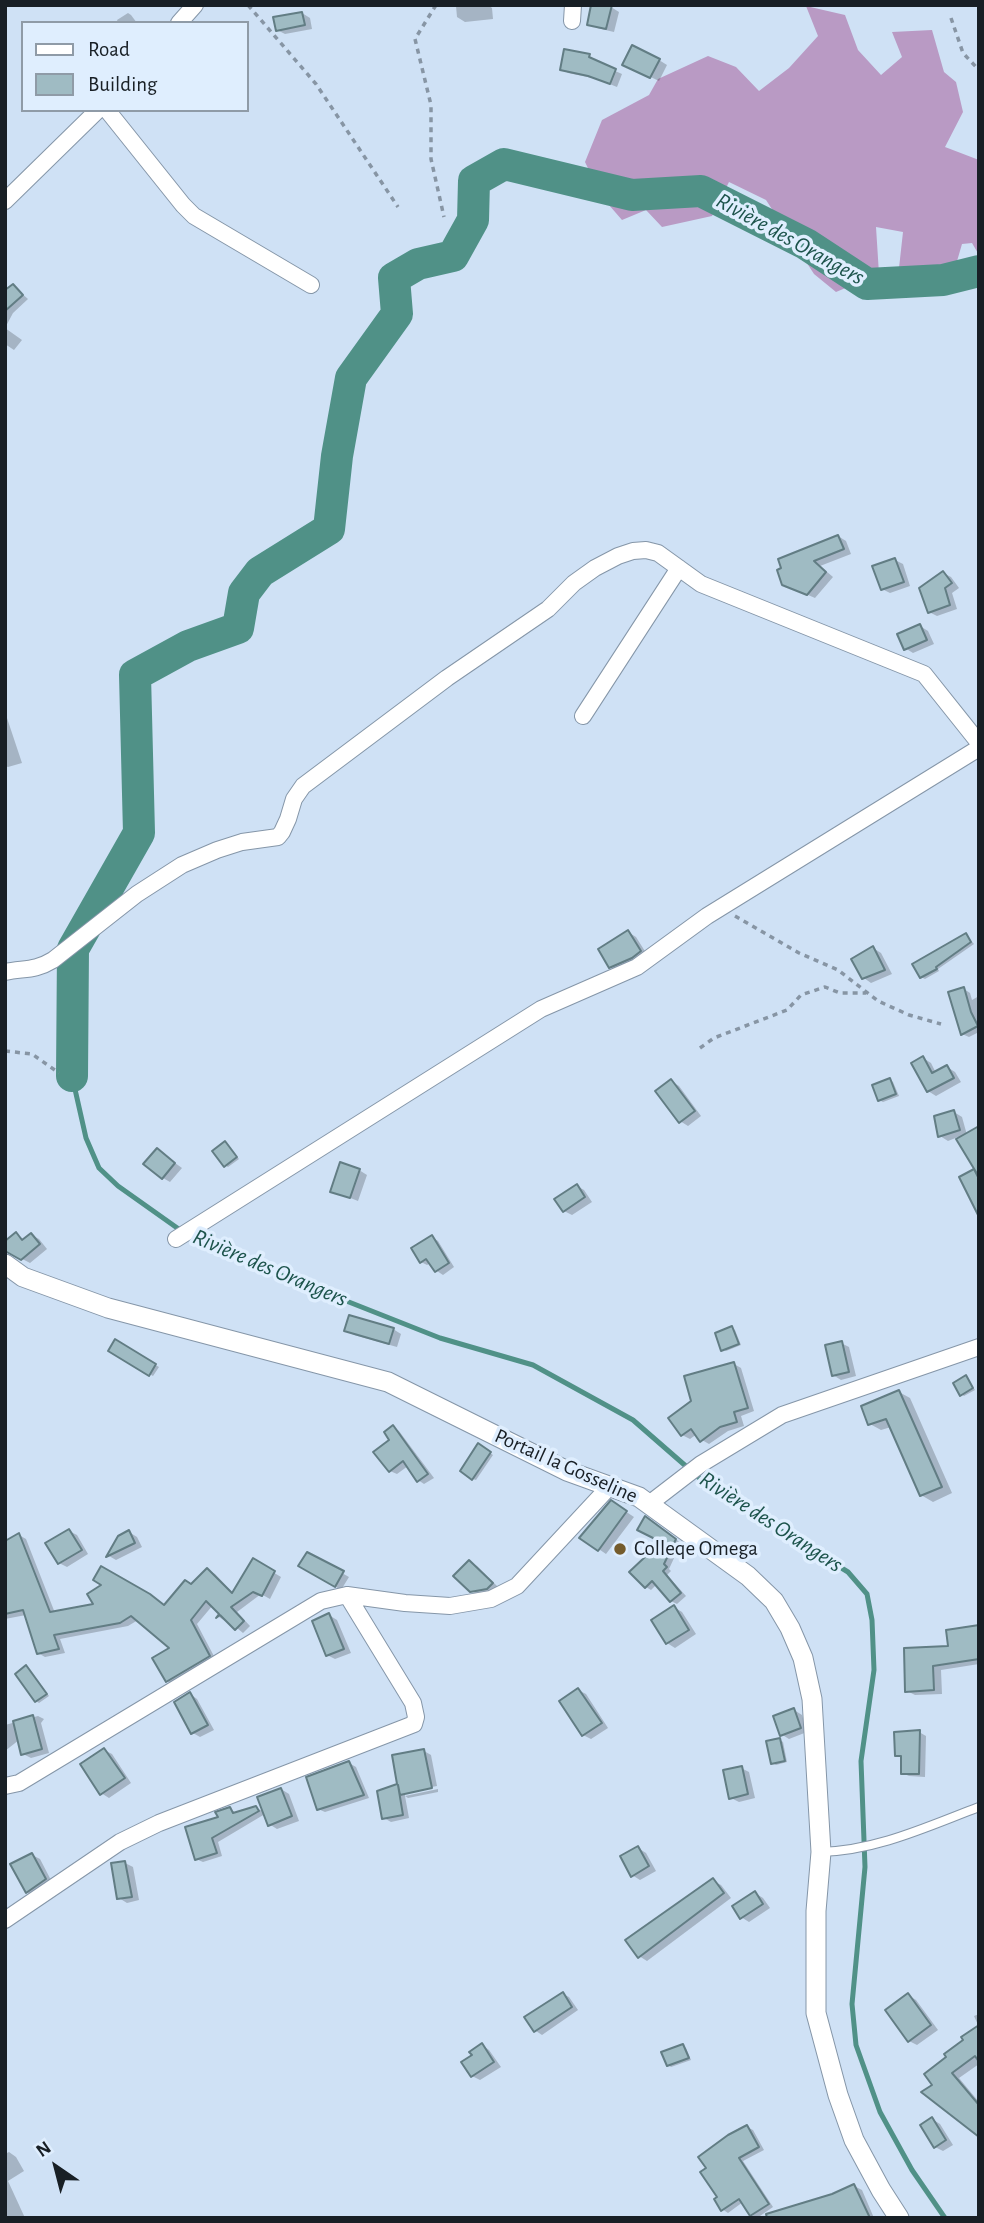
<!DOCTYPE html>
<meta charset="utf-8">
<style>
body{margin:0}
#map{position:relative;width:984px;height:2223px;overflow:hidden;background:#cfe1f5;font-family:"Alegreya Sans",sans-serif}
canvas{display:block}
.frame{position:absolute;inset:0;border:7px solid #181f25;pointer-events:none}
.legend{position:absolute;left:21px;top:21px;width:228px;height:91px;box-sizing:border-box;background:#dfeefe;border:2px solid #8f9ba7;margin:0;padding:9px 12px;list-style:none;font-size:21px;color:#181f25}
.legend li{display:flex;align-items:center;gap:14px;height:35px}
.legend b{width:35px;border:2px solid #8f9ba7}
.north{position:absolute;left:21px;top:2132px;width:70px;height:70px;-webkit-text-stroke:5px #dfeefe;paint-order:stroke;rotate:325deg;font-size:19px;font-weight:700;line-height:28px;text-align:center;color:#181f25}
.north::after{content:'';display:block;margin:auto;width:24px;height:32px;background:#181f25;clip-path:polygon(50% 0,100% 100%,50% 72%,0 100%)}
</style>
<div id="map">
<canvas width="984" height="2223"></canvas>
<div class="frame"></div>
<ul class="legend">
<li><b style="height:9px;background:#fff"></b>Road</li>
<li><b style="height:19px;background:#9fbbc3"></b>Building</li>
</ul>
<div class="north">N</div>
</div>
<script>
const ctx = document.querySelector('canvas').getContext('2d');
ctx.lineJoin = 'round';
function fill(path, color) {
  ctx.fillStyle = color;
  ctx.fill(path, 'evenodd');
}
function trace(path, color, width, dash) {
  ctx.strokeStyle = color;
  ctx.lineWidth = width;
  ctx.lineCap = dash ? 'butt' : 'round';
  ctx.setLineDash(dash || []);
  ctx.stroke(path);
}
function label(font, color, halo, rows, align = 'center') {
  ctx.font = font + ' "Alegreya Sans",sans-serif';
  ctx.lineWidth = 7;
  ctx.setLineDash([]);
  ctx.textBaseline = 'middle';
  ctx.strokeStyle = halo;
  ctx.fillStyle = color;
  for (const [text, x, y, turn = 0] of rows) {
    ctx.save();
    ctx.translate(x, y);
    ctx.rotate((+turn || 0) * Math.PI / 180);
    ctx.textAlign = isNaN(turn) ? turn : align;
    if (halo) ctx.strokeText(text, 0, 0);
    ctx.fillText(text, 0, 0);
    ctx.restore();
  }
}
const forest = new Path2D(`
 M806,6L845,15L858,50L881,75L902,57L892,32L932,30L944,72L956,82L963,112L945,147L979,160V255L972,243L962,244L955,268L926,277L899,268L903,232L876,227L879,274L836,292L814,274L766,200L729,182L712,216L662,227L646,210L622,220L602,197L585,162L602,120L649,95L658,79L708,56L736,67L759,91L789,68L818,36Z`);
const shadow = new Path2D(`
 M488,5L492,8L493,19L465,22L457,17L456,6Z
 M611,7L619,12L614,32L597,28L589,24Z
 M128,13L131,15L137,23H118L117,20Z
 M302,13L310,18L312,29L285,34L277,30Z
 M589,56L596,60L595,62L622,74L617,87L597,79L568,73L562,69Z
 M659,60L667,65L659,81L632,68Z
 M13,286L28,299L13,313L5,328L22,340L14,350L5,344V293Z
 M838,536L846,541L851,554L820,566L833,577L815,598L783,584Z
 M895,560L903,564L910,586L890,593L882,589Z
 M943,573L951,577L959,588L952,593L957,609L937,616L929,612Z
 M920,626L928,631L934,644L913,653L905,648Z
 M5,712L22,763L8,767L5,766Z
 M628,932L636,937L648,956L618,971L610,966Z
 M966,935L974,944L938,969L939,971L925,979L921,977Z
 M873,948L881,953L892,974L871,983L864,978Z
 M964,989L970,993L972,1000L979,996V1032L969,1037L962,1034Z
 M923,1058L931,1063L936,1073L947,1067L955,1072L961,1082L936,1096L928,1091Z
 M890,1080L893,1082L899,1096L883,1102L879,1100Z
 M671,1081L679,1086L701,1116L688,1126L680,1121Z
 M954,1112L962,1117L967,1135L979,1128V1211L961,1178L977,1170L958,1137L948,1141L940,1136Z
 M225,1144L239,1159L228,1167L225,1165Z
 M157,1150L182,1168L170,1182L163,1178Z
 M359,1170L367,1175L358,1201L333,1191Z
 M577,1186L584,1190L592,1202L572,1215L564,1211Z
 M16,1234L25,1240L31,1235L39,1239L47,1249L30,1263L7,1251Z
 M432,1237L438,1241L454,1267L443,1275L437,1271L431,1263L427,1265L421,1262Z
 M732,1328L735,1330L741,1345L726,1351L723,1349Z
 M393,1329L401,1334L397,1347L354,1335L346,1331Z
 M116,1342L159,1367L153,1376L110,1351Z
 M841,1343L849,1347L856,1376L841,1380L833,1375Z
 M734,1364L741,1368L754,1411L741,1416L744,1426L728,1431L709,1444L702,1440L697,1434L690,1439L682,1435L693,1402Z
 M966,1377L975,1390L964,1396L961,1394Z
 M899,1392L910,1398L952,1493L933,1502L921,1495L891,1427L881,1430L870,1424Z
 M393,1427L399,1431L434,1478L424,1484L418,1480L408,1466L397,1474L390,1471Z
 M479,1446L493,1455L476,1480L473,1479Z
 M619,1507L634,1517L606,1554L581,1537Z
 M651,1522L681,1543L669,1569L671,1571L667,1575L686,1596L677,1604L671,1601L657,1584L651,1590L646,1587L663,1541Z
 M69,1531L77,1535L88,1554L67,1567L59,1563Z
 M129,1532L137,1537L142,1547L116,1560L109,1556L120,1537Z
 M19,1535L26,1539L55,1613L165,1607L208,1570L215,1574L233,1593L253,1560L281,1577L270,1599L261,1594L237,1612L250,1626L243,1633L226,1619L225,1621L219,1617L221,1614L213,1605L197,1624L216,1660L174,1685L167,1681L172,1648L138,1620L128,1626L60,1639L65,1653L45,1657L38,1653L26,1615L5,1619V1594Z
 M308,1554L349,1577L341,1590L300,1565Z
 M469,1562L477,1566L499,1588L479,1595L471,1591Z
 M674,1607L682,1612L696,1634L675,1648L667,1643Z
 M329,1615L337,1620L351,1653L335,1659L327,1655Z
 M979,1627V1664L941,1670L942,1694L915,1695L907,1691L950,1648Z
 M27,1667L49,1696L39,1703L36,1701Z
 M578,1690L586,1694L608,1728L591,1739L583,1735Z
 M190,1694L197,1699L214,1730L200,1737L193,1733Z
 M794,1710L802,1715L807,1732L789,1739L781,1734Z
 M38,1716L44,1719L41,1723L49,1753L31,1758L23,1754L19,1740L5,1751V1725Z
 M919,1732L926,1736L925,1777L909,1776L902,1773L903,1758L897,1755Z
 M780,1740L783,1742L787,1762L776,1765L772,1763Z
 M104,1750L112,1754L131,1783L109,1798L101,1793Z
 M424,1751L431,1755L437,1786L405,1792V1796L438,1789V1792L408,1798L405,1796L409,1818L391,1822L384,1818L379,1793L399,1785Z
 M349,1763L356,1767L369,1798L325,1812L318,1809Z
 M741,1768L749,1772L755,1798L739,1802L731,1798Z
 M281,1789L289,1794L299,1821L277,1829L269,1824L265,1814L218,1842L222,1856L203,1862L196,1859L221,1818L230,1809L236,1813L256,1808L265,1812Z
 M638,1848L646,1853L656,1871L640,1880L632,1875Z
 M32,1855L40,1859L53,1884L35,1897L27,1892Z
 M125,1863L133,1867L139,1900L127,1903L119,1898Z
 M713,1881L721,1885L731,1898L647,1961L639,1956Z
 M755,1893L763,1898L770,1908L749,1922L741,1917Z
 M563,1994L569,1997L578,2010L542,2035L536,2031L526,2018Z
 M908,1995L916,2000L938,2030L917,2045L909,2041Z
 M979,2014V2027L974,2016Z
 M979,2027V2064L959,2078L979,2102V2135L934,2085L949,2057Z
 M482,2045L489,2050L501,2067L480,2080L472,2076L475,2056Z
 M683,2046L686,2048L691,2060L671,2067L668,2065Z
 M932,2119L940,2124L953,2145L943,2151L935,2147Z
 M747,2127L753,2130L764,2150L743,2161L773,2207L757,2218L751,2215L743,2202L728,2213L722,2209L708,2169Z
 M9,2152L16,2157L24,2171L8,2181L25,2218H5V2154Z
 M854,2186L862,2190L874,2218H794Z`);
const stream = new Path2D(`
 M72,1076L86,1138L99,1168L118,1186L197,1242L440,1338L533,1365L633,1420L711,1488L848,1572L867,1594L872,1620L874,1670L861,1761L865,1867L852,2004L856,2045L880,2112L912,2170L945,2218`);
const river = new Path2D(`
 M72,1076L73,949L139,833L135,675L188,646L238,628L244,593L260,572L329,529L337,456L351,378L397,314L394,278L418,264L453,256L473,220L474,181L504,164L632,195L701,191L806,244L867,284L943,280L979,271`);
const building = new Path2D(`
 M591,5H612L606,29L587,25Z
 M302,12L305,25L276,31L273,17Z
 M632,45L660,59L650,78L622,65Z
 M564,49L590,54L589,57L616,69L610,84L588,76L560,70Z
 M13,284L23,295L5,311V290Z
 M838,535L844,549L814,561L826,572L807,595L782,585L777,570L781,568L778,559Z
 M895,558L904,582L881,590L872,566Z
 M943,571L952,583L945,588L950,605L928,613L919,588Z
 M920,624L927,640L904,650L897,634Z
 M628,930L641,951L632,958L609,968L598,949Z
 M966,933L971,942L936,967L937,969L920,978L912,964Z
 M873,946L885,970L862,979L851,959Z
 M964,987L971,1012L978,1026L961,1035L948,992Z
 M923,1056L932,1073L947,1065L954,1078L927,1092L911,1063Z
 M890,1078L896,1094L878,1101L872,1085Z
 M671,1079L695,1111L679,1123L655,1091Z
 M954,1110L960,1130L938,1137L934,1116Z
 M979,1126V1177L956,1139Z
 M225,1141L237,1157L224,1167L212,1151Z
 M157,1148L175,1163L162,1179L143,1164Z
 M340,1162L360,1169L350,1198L330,1192Z
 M974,1169L979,1179V1217L959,1177Z
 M577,1184L585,1197L563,1212L554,1199Z
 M16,1232L22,1240L31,1233L40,1244L21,1260L5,1251V1241Z
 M432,1235L449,1263L435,1272L426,1259L420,1263L411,1248Z
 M349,1315L394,1328L389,1344L344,1331Z
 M732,1326L739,1344L721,1351L715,1333Z
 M115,1339L156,1364L149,1376L108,1351Z
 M842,1341L849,1372L832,1376L825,1345Z
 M734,1362L748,1408L734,1412L737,1422L720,1427L700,1442L691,1429L681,1436L668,1418L691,1401L684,1376Z
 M966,1375L973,1388L960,1396L953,1383Z
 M899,1390L942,1487L920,1496L886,1419L868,1425L861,1406Z
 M393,1425L428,1474L417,1482L403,1461L389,1472L373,1452L389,1440L384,1432Z
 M478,1443L491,1452L472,1480L460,1471Z
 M611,1500L627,1511L598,1551L579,1538Z
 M645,1516L676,1539L664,1564L667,1567L663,1571L681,1593L670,1602L652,1581L645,1588L629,1572L661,1542L637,1530Z
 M69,1529L82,1550L58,1564L45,1543Z
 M129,1530L135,1543L106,1557L118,1536Z
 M19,1533L50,1612L93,1604L87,1594L101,1585L93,1580L101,1566L150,1594L164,1605L185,1580L191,1584L207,1568L232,1593L253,1558L275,1571L262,1596L253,1592L231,1607L244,1621L235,1630L220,1615L216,1618L219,1614L206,1601L191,1620L210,1656L166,1682L152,1658L169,1648L131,1616L120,1623L54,1635L59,1649L37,1654L23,1610L5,1614V1541Z
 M307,1552L344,1571L335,1587L298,1566Z
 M469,1560L493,1583L487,1589L470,1592L453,1576Z
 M674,1605L689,1630L666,1644L651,1620Z
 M329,1613L344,1649L326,1656L312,1621Z
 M979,1625V1659L933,1666L934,1690L905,1692L904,1648L948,1646L946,1630Z
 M26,1665L47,1694L35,1702L15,1674Z
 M578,1688L602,1723L582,1736L559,1701Z
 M190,1692L208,1725L191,1734L174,1702Z
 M794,1708L801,1728L780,1736L773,1716Z
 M33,1715L42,1749L21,1755L13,1721Z
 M920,1730L919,1774H901V1756H895L894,1732Z
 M780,1738L785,1761L771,1764L766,1741Z
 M104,1748L125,1778L100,1795L80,1764Z
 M424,1749L432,1788L400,1795L398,1785L403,1815L382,1819L377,1791L397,1784L392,1755Z
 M349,1761L364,1795L317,1810L306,1777Z
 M742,1766L748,1794L729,1799L723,1770Z
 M281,1788L292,1816L268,1826L257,1797Z
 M256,1806L259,1811L212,1838L217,1853L195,1860L185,1827L218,1817L215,1812L230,1807L233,1813Z
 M638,1846L649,1866L631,1877L620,1856Z
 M32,1853L46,1879L26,1893L10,1864Z
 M125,1861L132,1897L117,1899L111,1863Z
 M713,1878L724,1893L638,1958L625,1940Z
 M755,1891L763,1904L740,1919L732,1906Z
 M563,1992L572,2007L534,2032L524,2017Z
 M908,1993L931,2025L908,2042L885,2010Z
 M979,2025V2062L975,2056L952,2073L979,2105V2137L921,2092L932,2085L924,2074L946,2057L944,2054L963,2040L961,2037Z
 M482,2043L494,2062L471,2077L461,2062L472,2055L469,2052Z
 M683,2044L689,2058L667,2066L661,2052Z
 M932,2117L946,2140L934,2148L920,2125Z
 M747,2125L759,2147L739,2158L769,2204L750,2216L739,2199L721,2211L714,2199L717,2197L700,2172L706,2168L698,2157L728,2135Z
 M854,2184L870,2218H767L766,2214L832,2194Z`);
const path = new Path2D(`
 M248,5L316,84L398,207
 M436,5L415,39L431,105V159L444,217
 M951,18L963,53L979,70
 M735,916L799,953L838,970L878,1001L909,1015L941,1024
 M700,1048L714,1038L787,1010L801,995L825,987L840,993H866
 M5,1051L32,1054L59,1073`);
const service = new Path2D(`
 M821,1852C878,1850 926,1827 979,1807`);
const minor = new Path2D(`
 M572,21L573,5
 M179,23L195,5
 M107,110L183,205L194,216L311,285
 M5,201L98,110
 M583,716L679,568
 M5,972C24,968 35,971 53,960L137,894L182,865L217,850L242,842L278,837L282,832L288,819L294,799L303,786L447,678L548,609L574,583L595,568L618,556L633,551L646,550L658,553L701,584L924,674L979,743
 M176,1239L541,1009L637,967L707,916L979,748
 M649,1504L701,1464L782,1415L979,1347
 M5,1786L19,1783L321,1601L347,1595L405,1603L450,1606L491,1599L517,1586L610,1486
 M5,1920L120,1842L159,1823L414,1724L416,1717L413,1703L347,1595`);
const tertiary = new Path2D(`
 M5,1264L23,1277L108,1308L388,1382L567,1471L639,1497L748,1576L774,1601L790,1628L803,1658L812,1699L821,1852L816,1911V2013L838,2095L854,2140L881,2190L899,2218`);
const markers = [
 [620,1549,7,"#745b2c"]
];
const streetNames = [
 ["Portail la Gosseline",566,1466,24]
];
const poiNames = [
 ["Colleqe Omega",634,1549]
];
const waterNames = [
 ["Rivière des Orangers",790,239,29],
 ["Rivière des Orangers",270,1268,23],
 ["Rivière des Orangers",771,1522,33]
];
fill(forest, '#b99ac4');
fill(shadow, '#0003');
trace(stream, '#509187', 5);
trace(river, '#509187', 32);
fill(building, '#9fbbc3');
trace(building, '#627d84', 2);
trace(service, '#8596a8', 10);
trace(minor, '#8596a8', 18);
trace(tertiary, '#8596a8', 21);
trace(path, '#8795a4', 3.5, [5, 5]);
trace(service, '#fff', 8);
trace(minor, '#fff', 16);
trace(tertiary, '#fff', 19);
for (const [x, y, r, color] of markers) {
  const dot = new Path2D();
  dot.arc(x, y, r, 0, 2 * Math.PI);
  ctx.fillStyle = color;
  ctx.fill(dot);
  trace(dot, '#dfeefe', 2.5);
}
label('21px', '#181f25', '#dfeefe', streetNames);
label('21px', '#181f25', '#dfeefe', poiNames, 'left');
label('italic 23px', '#1d544c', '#dfeefe', waterNames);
</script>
